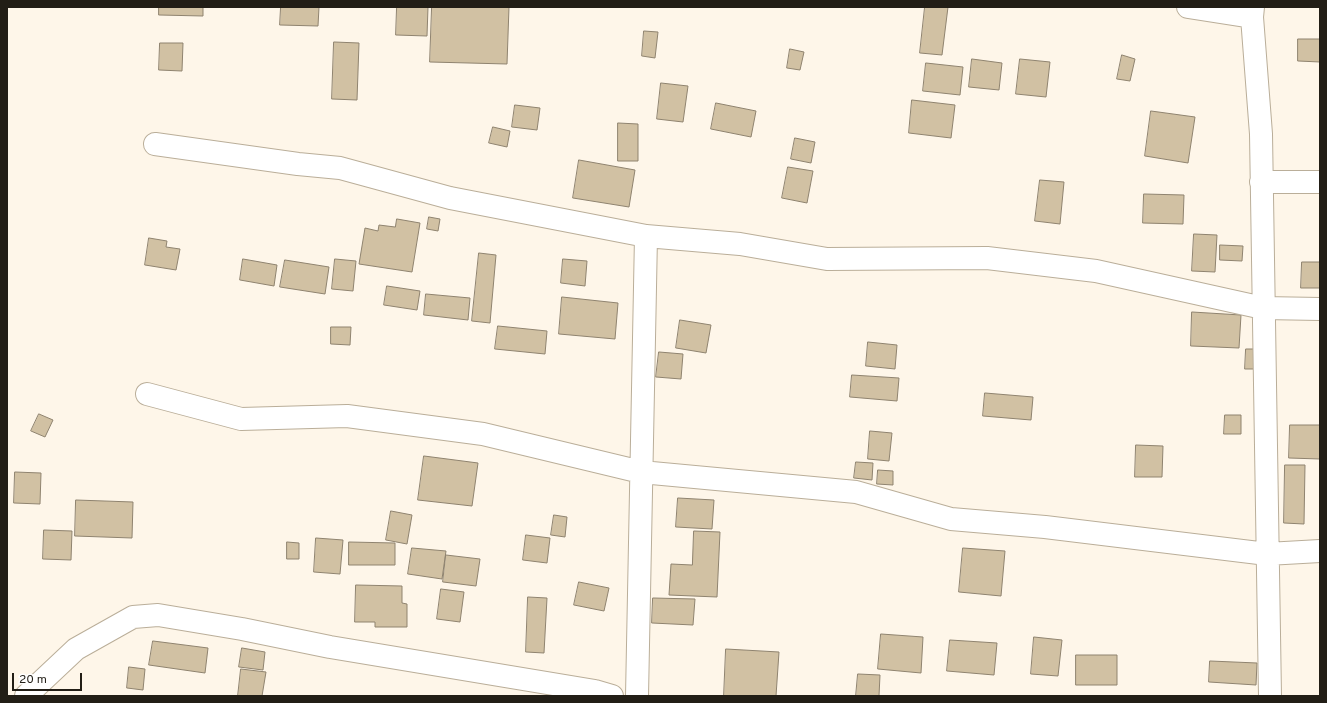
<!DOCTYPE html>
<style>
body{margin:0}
#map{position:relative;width:1327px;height:703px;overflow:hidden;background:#fef6e9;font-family:Overpass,sans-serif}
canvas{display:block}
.frame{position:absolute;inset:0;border:8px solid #221e16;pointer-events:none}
.scale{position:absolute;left:12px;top:673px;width:70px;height:18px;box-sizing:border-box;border:2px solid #221e16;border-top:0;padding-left:5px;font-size:12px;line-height:14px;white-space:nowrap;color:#221e16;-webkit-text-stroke:3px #fff;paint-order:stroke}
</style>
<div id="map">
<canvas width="1327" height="703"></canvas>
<div class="frame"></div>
<div class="scale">20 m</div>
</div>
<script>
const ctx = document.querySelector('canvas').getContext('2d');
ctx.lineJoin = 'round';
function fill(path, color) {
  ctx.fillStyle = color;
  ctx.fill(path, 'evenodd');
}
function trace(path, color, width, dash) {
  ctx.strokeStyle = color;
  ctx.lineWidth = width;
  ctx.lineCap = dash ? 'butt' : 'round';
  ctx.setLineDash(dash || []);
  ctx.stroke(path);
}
const building = new Path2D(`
 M159,7H203V16L159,15Z
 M281,7H319L318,26L280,25Z
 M397,7H428L427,36L396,35Z
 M432,7H509L507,64L430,62Z
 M925,7H948L942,55L920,53Z
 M644,31L658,32L655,58L642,56Z
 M1298,39H1320V62L1298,61Z
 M334,42L359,43L357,100L332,99Z
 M160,43H183L182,71L159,70Z
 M790,49L804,52L800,70L787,68Z
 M1122,55L1135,59L1130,81L1117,79Z
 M972,59L1002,63L999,90L969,87Z
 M1020,59L1050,62L1046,97L1016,94Z
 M926,63L963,67L960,95L923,91Z
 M661,83L688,86L683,122L657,119Z
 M912,100L955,105L951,138L909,133Z
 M716,103L756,111L751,137L711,129Z
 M515,105L540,108L537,130L512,127Z
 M1151,111L1195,117L1188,163L1145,156Z
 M618,123L638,124V161H618Z
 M493,127L510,131L507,147L489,143Z
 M795,138L815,142L811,163L791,159Z
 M579,160L635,170L629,207L573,198Z
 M788,167L813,171L807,203L782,198Z
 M1040,180L1064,182L1060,224L1035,221Z
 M1144,194L1184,195L1183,224L1143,223Z
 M429,217L440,219L438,231L427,229Z
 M397,219L420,223L412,272L359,264L365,228L378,231L379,225L395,227Z
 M1194,234L1217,235L1215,272L1192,271Z
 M149,238L167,241L166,247L180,249L176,270L145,265Z
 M1220,245L1243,246L1242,261L1220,260Z
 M479,253L496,255L490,323L472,321Z
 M243,259L277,265L274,286L240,280Z
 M335,259L356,261L353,291L332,289Z
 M563,259L587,261L585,286L561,283Z
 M285,260L329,267L325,294L280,287Z
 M1302,262H1320V288H1301Z
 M387,286L420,291L417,310L384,305Z
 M426,294L470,298L468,320L424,315Z
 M562,297L618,303L615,339L559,334Z
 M1192,312L1241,315L1239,348L1191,346Z
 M680,320L711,325L706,353L676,348Z
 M498,326L547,331L545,354L495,349Z
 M331,327H351L350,345L331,344Z
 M868,342L897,345L895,369L866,366Z
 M1246,349H1258L1257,369H1245Z
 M659,352L683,354L681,379L656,377Z
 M852,375L899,378L897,401L850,397Z
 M985,393L1033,397L1031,420L983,416Z
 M39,414L53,420L45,437L31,431Z
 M1225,415H1241V434H1224Z
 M1290,425H1320V459L1289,458Z
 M870,431L892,433L889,461L868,459Z
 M1136,445L1163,446L1162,477H1135Z
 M424,456L478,463L472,506L418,500Z
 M856,462L873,463L872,480L854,478Z
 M1285,465H1305L1304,524L1284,523Z
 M878,470L893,471V485L877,484Z
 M15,472L41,473L40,504L14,503Z
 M678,498L714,500L712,529L676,527Z
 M76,500L133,502L132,538L75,536Z
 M391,511L412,515L407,544L386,540Z
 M554,515L567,517L565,537L551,535Z
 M44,530L72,531L71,560L43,559Z
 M694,531L720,532L717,597L669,595L671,564L692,565Z
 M526,535L550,538L547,563L523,560Z
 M316,538L343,540L340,574L314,572Z
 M287,542L299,543V559H287Z
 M349,542L395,543V565H349Z
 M412,548L446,551L442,579L408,574Z
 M963,548L1005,551L1001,596L959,592Z
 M446,555L480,559L476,586L443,582Z
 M579,582L609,588L604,611L574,605Z
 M356,585L402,586V603L407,604V627H375V622H355Z
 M441,589L464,592L460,622L437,619Z
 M528,597L547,598L544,653L526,652Z
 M653,598L695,599L693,625L652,623Z
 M881,634L923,637L921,673L878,669Z
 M1034,637L1062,640L1058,676L1031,674Z
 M950,640L997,643L994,675L947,671Z
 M153,641L208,648L205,673L149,665Z
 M242,648L265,652L263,670L239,667Z
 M726,649L779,652L776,696H724Z
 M1076,655H1117V685H1076Z
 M1210,661L1257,663L1256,685L1209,682Z
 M129,667L145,669L143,690L127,688Z
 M241,669L266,672L262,696H238Z
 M858,674L880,675L879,696H856Z`);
const street = new Path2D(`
 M1188,7L1252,17
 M1253,7L1252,17L1261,134L1270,696
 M155,144L298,164L340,168L450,198L646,236L740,244L827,259L987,258L1096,271L1263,308L1320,309
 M1261,182H1320
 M147,394L241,419L347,416L483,434L641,472L856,492L951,519L1045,527L1267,554L1320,551
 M26,696L76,649L133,617L158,615L242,629L330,647L595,691L612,696
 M637,696L646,236`);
fill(building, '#d1c1a3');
trace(building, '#8f836f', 1);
trace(street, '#baae99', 24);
trace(street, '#fff', 22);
</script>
